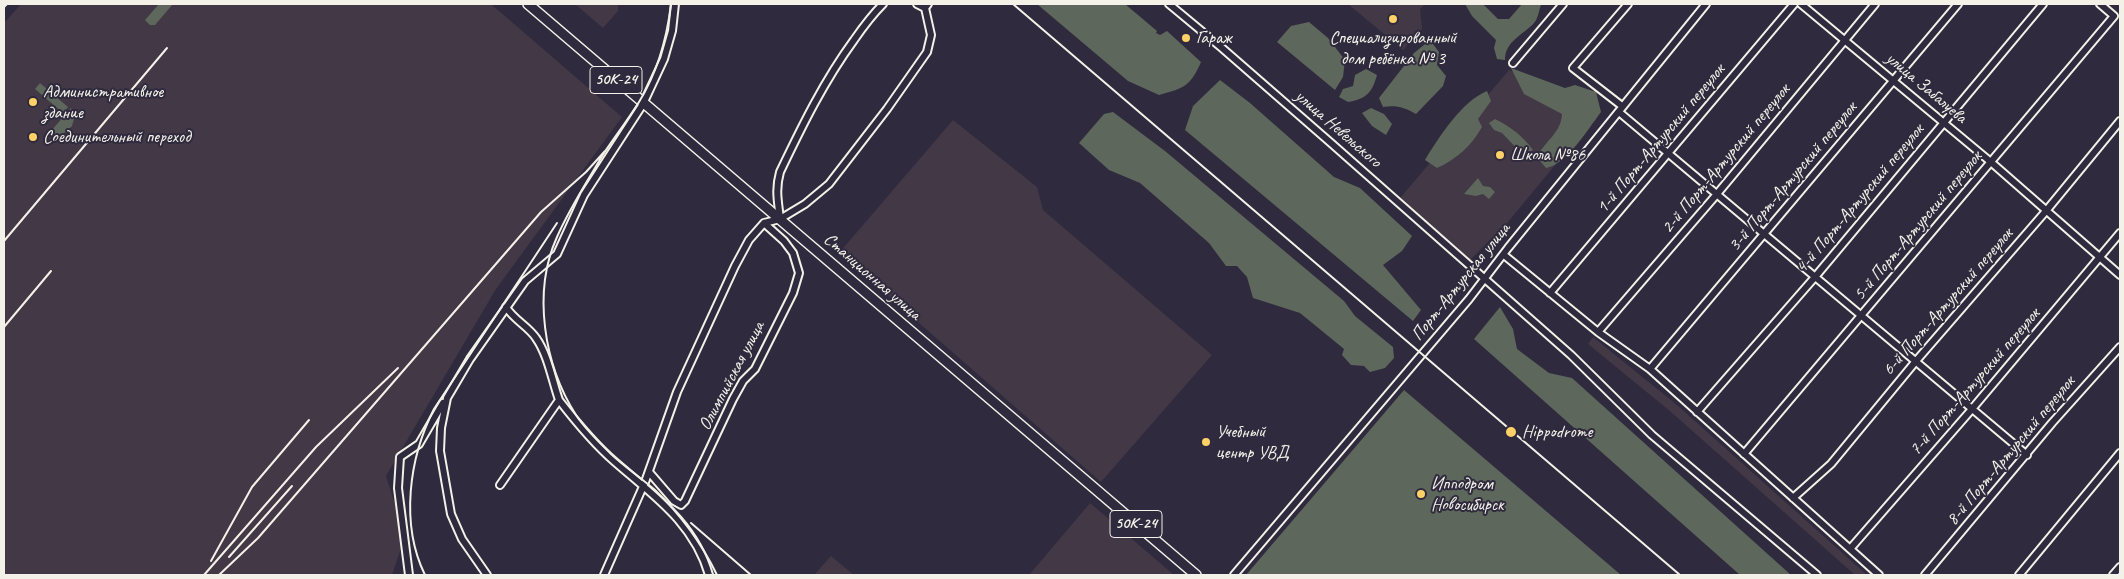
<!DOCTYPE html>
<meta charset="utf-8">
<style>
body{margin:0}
#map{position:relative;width:2124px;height:579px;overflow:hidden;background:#2f2a3d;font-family:Caveat,sans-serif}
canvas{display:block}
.frame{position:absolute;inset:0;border:5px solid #f4f1e8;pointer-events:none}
</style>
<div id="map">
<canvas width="2124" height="579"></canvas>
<div class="frame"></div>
</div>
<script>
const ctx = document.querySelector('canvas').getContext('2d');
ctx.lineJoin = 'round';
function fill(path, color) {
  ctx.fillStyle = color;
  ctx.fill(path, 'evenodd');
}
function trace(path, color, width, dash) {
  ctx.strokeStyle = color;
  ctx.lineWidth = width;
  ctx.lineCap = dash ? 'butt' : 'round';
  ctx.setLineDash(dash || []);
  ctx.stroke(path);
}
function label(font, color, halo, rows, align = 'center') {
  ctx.font = font + ' Caveat,sans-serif';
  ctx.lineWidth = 4;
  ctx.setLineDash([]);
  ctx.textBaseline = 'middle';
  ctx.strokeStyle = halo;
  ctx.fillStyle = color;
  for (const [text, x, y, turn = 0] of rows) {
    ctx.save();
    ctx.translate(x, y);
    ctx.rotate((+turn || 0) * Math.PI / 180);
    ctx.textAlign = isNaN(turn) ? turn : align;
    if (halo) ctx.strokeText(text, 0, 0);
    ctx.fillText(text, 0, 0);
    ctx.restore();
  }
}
const built = new Path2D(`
 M21,4H491L622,117L496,289L386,476L398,513L403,542L392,575H4V23Z
 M575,4H618V11L603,28Z
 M1348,4H1425L1420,9L1422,29L1403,50Z
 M1509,70L1586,100L1599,112L1508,222L1470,260L1400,198Z
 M953,120L1037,187L1043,210L1212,355L1101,482L839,253Z
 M1593,337L1677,405L1867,575H1855L1671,412L1588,344Z
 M1090,503L1174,575H1029Z
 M831,556L854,575H814Z`);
const green = new Path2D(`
 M159,4H173L155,25H150L145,20Z
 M1037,4H1125L1157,31L1156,33L1160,35L1167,31L1201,62C1190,87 1184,88 1159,95L1128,81Z
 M1465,4H1483L1498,19H1509L1522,4L1541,5C1539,10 1538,19 1534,23C1523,35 1505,41 1505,60L1497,59L1494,48L1496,40L1472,16Z
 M1309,22L1328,38L1345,60L1343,77L1335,90L1277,42L1291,26Z
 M1430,40L1439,52L1437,65L1446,76L1443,86L1416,114C1404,107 1396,105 1383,107L1379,98L1414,53Z
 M1511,68L1565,88L1575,85L1596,92L1601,112C1589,128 1566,165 1546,168L1537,157C1545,141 1561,133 1562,114L1524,94Z
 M1366,69L1377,75C1372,93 1366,99 1348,102L1339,97L1343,89L1353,86L1355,75Z
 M1220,80L1250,103L1334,177L1360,188L1412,236L1402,251L1383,265L1421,310L1413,321L1185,130L1193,106Z
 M40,83L68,107L63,113L35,89Z
 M1487,91L1491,101L1478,119L1482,127C1472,145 1457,159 1437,168L1425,160C1439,137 1462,101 1487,91Z
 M71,108L75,115L72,126L62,135L54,134L51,131Z
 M1371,108L1384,114L1392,124L1386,135L1372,126L1362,113Z
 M1113,112L1165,151L1344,301L1355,316L1393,347L1394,358L1385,368L1370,372L1364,366L1351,365L1342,355L1344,349L1300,313L1253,298L1247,277L1237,266H1226L1209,243L1140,183L1109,170L1079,143L1104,114Z
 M1495,119C1511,127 1523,136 1533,150L1523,155L1502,133L1494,130L1489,123Z
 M1478,178L1483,186L1490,187L1495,192L1489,199L1483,194L1476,196L1464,194Z
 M1500,307L1513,329L1517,349L1549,373L1572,378L1791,575H1740L1474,339Z
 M1404,390L1621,575H1246Z`);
const minor = new Path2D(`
 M917,4L925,8L928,4
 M1169,4L1222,48L1331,143L1571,355L1652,435L1817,575
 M1801,4L1992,163L2120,275
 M1513,63L1563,4
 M1622,106L1573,68L1628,4
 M1619,112L2027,455
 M780,219C778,201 775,190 780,172C802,126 824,81 854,40C863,27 872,15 883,4
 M1504,255L1598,332L1650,369L1879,575
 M1550,293L1794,4
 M1598,332L1717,194L1875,4
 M1650,369L1958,4
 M559,400C576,422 594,444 615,462C654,496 694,523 709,575
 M1697,412L1815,277L2043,4
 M1744,454L2114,16L2100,4
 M649,472L674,501L681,505L685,501L733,399L743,381L755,369L793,293L799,273L793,253L784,241L764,223
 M500,485L559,400C552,380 548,355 536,338C528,326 514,320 506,307
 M1793,498L1831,464L1916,361L2046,211L2120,121
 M1850,549L1972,409L2120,233
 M409,575L398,488L400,457L419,444L443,403
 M487,575L462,539L451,514L440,451L441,428L447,398L470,359L525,281L557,254L584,195L643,104L664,59L672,31L675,4
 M604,575L645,482L677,392L735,266L749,240L764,223L780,219L805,204L829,184L887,109L927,52L931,35L925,8
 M1234,575L1469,299L1508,248L1706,4
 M1925,575L2052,423L2120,347
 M2019,575L2120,453
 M2113,575L2120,567`);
const major = new Path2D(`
 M528,4L1196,575`);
const rail = new Path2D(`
 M1013,4L1680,575
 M4,7L7,4
 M602,156C614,138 627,121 639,102C657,73 667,37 671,4
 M4,241L167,48
 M4,327L51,271
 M691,523L751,575
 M229,557L292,486
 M211,561L252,487L309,420
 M204,575L316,447L398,368
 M219,575L258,538L541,212L586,172L605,151C589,179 570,207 557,237C532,292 544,365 576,415C585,429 599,442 611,454C625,467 641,478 655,490C681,515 701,542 717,575
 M425,575C400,524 409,458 434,409L557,223`);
const markers = [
 [1393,19,5,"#ffd166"],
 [1186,38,5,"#ffd166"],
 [33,102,5,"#ffd166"],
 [33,137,5,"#ffd166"],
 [1500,155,5,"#ffd166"],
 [1511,432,6,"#ffd166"],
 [1206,442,5,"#ffd166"],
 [1421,494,5,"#ffd166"]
];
const shields = [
 [616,80,52],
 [1136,524,52]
];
const shieldNames = [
 ["50К-24",616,80],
 ["50К-24",1136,524]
];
const poiNames = [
 ["Гараж",1196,38],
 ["Специализированный",1393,38,"center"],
 ["дом ребёнка № 3",1393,59,"center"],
 ["Административное",43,92],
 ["здание",43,113],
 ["Соединительный переход",43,137],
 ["Школа №86",1510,155],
 ["Учебный",1216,432],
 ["центр УВД",1216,453],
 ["Hippodrome",1522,432],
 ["Ипподром",1431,484],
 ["Новосибирск",1431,505]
];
const streetNames = [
 ["улица Забалуева",1926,88,40],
 ["улица Невельского",1338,129,41],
 ["1-й Порт-Артурский переулок",1661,139,-50],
 ["2-й Порт-Артурский переулок",1726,159,-50],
 ["3-й Порт-Артурский переулок",1793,177,-50],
 ["4-й Порт-Артурский переулок",1860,199,-50],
 ["5-й Порт-Артурский переулок",1918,226,-50],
 ["Станционная улица",872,277,41],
 ["Порт-Артурская улица",1461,282,-51],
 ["6-й Порт-Артурский переулок",1948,302,-49],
 ["Олимпийская улица",732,376,-62],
 ["7-й Порт-Артурский переулок",1975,382,-49],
 ["8-й Порт-Артурский переулок",2011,451,-50]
];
fill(built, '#423846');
fill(green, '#5d675b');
trace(minor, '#f4f1e8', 10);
trace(major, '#f4f1e8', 12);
trace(minor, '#2f2a3d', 6);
trace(major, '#2f2a3d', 9);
trace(rail, '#f4f1e8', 2);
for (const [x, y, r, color] of markers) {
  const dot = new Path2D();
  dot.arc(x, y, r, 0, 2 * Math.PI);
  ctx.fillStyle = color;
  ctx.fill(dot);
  trace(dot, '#2f2a3d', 2);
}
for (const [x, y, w] of shields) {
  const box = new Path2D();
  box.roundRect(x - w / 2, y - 13.5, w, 27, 4);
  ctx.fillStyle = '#2f2a3d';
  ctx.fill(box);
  trace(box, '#f4f1e8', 1);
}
label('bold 16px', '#f4f1e8', null, shieldNames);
label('18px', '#f4f1e8', '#2f2a3d', poiNames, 'left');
label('18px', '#f4f1e8', '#2f2a3d', streetNames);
</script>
